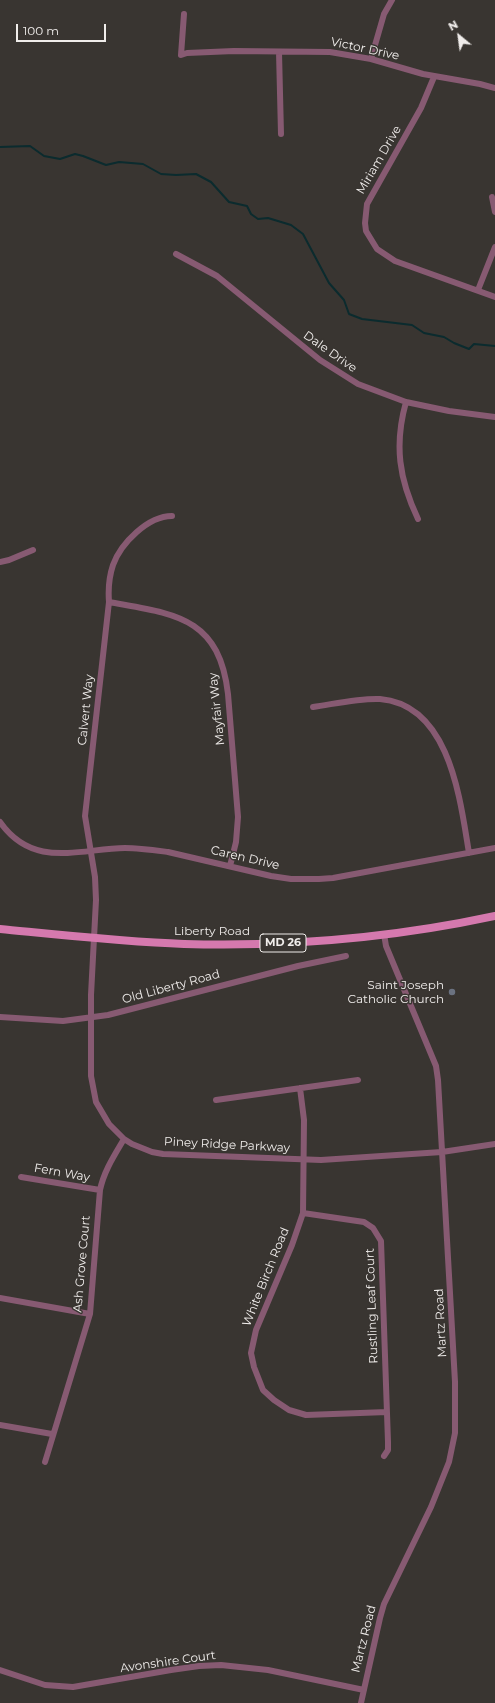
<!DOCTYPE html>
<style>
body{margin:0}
#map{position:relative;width:495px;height:1703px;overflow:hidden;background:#393531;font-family:Montserrat,sans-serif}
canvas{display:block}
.north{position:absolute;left:439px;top:16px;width:40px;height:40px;-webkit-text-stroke:3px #393531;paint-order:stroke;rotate:331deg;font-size:11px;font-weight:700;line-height:16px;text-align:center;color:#f0edeb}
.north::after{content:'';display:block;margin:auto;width:14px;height:18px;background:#f0edeb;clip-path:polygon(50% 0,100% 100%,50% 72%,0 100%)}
.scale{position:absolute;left:16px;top:24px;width:90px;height:18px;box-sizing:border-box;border:2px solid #f0edeb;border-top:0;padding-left:5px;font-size:12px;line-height:14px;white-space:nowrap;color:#f0edeb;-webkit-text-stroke:3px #393531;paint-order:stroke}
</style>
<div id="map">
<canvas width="495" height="1703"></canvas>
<div class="north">N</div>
<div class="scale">100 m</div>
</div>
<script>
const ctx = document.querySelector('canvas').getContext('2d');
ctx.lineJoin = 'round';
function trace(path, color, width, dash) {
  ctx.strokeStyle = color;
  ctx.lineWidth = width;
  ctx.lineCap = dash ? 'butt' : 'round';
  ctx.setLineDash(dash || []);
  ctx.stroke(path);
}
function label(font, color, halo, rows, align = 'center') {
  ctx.font = font + ' Montserrat,sans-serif';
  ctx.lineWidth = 3;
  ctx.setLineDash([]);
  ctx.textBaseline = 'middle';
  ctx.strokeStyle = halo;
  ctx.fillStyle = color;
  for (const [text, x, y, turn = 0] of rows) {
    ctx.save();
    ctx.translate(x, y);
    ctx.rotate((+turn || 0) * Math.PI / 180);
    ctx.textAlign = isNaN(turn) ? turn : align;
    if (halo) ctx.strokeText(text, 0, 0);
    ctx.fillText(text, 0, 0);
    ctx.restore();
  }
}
const stream = new Path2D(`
 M0,147L30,146L44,156L60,159L75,154L83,156L106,165L119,162L143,164L161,174L176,175L196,174L211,182L229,202L247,206L251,214L258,219L268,218L291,225L303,234L329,283L344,300L349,314L362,319L412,325L424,333L444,337L454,343L469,349L474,344L495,346`);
const minor = new Path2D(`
 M184,14L181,55L187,53L234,51L330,52L371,59L423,74L480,84L495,88
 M279,52L281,134
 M371,59L384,14L392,0
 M434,77L421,108L367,204L365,223L366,231L377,249L395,261L495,297
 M492,197L495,212
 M176,254L217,276L320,360L358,384L406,402L449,411L495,417
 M478,290L495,247
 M406,402C394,445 399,479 418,519
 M172,516C148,516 121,543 113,565C109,577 108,589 109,602L85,816L95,877L96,900L91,995V1076L96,1102L109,1124L124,1139L132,1144L152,1152L163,1154L321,1160L442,1152L495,1144
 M0,562L9,560L33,550
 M109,602C174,614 219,616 228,694L238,817L236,842L230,866
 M313,707C334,704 359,698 380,699C450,705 460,799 469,853
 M0,822C33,869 78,849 125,848C139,848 153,850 168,852L271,876L291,879H319L333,878L495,848
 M0,1017L63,1021L108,1015L298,966L346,956
 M300,1088L304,1120L303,1213L292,1245L256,1330L251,1353L254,1367L263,1390L274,1400L289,1410L306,1415L387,1412
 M216,1100L358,1080
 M21,1177L100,1190
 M303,1213L364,1222L373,1228L381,1241L388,1442V1450L384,1456
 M0,1298L90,1314
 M0,1425L52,1434
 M45,1462L90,1314L100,1190C104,1171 114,1156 124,1139
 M0,1670L45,1685L73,1687L171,1670L199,1666L221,1665L268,1670L364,1690
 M361,1703L380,1618L384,1604L431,1507L449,1462L455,1433V1382L438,1080L436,1066L386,946L384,934`);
const major = new Path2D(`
 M0,929C61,935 123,942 184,944C288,947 393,938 495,916`);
const markers = [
 [452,992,4,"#6b7280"]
];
const shields = [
 [283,943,46]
];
const shieldNames = [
 ["MD 26",283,943]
];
const streetNames = [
 ["Victor Drive",365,49,12],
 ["Miriam Drive",379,160,-60],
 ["Dale Drive",330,352,35],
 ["Mayfair Way",217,709,-96],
 ["Calvert Way",86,710,-84],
 ["Caren Drive",245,858,13],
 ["Liberty Road",212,931],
 ["Old Liberty Road",171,987,-15],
 ["Piney Ridge Parkway",227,1145,3],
 ["Fern Way",62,1173,10],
 ["Ash Grove Court",82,1264,-85],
 ["White Birch Road",266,1277,-68],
 ["Rustling Leaf Court",372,1306,-92],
 ["Martz Road",441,1323,-93],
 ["Martz Road",364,1639,-76],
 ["Avonshire Court",168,1662,-8]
];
const poiNames = [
 ["Saint Joseph",444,985],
 ["Catholic Church",444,999]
];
trace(stream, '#0b2b2e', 2);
trace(minor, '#875a72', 6);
trace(major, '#d579ae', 8);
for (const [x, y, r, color] of markers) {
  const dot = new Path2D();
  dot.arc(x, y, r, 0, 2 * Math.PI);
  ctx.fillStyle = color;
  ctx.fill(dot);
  trace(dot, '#393531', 1.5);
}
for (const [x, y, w] of shields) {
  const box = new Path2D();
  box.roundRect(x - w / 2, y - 9, w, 18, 3);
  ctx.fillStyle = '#393531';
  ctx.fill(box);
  trace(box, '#f0edeb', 1);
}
label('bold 11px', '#f0edeb', null, shieldNames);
label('12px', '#f0edeb', '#393531', streetNames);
label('12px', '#f0edeb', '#393531', poiNames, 'right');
</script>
